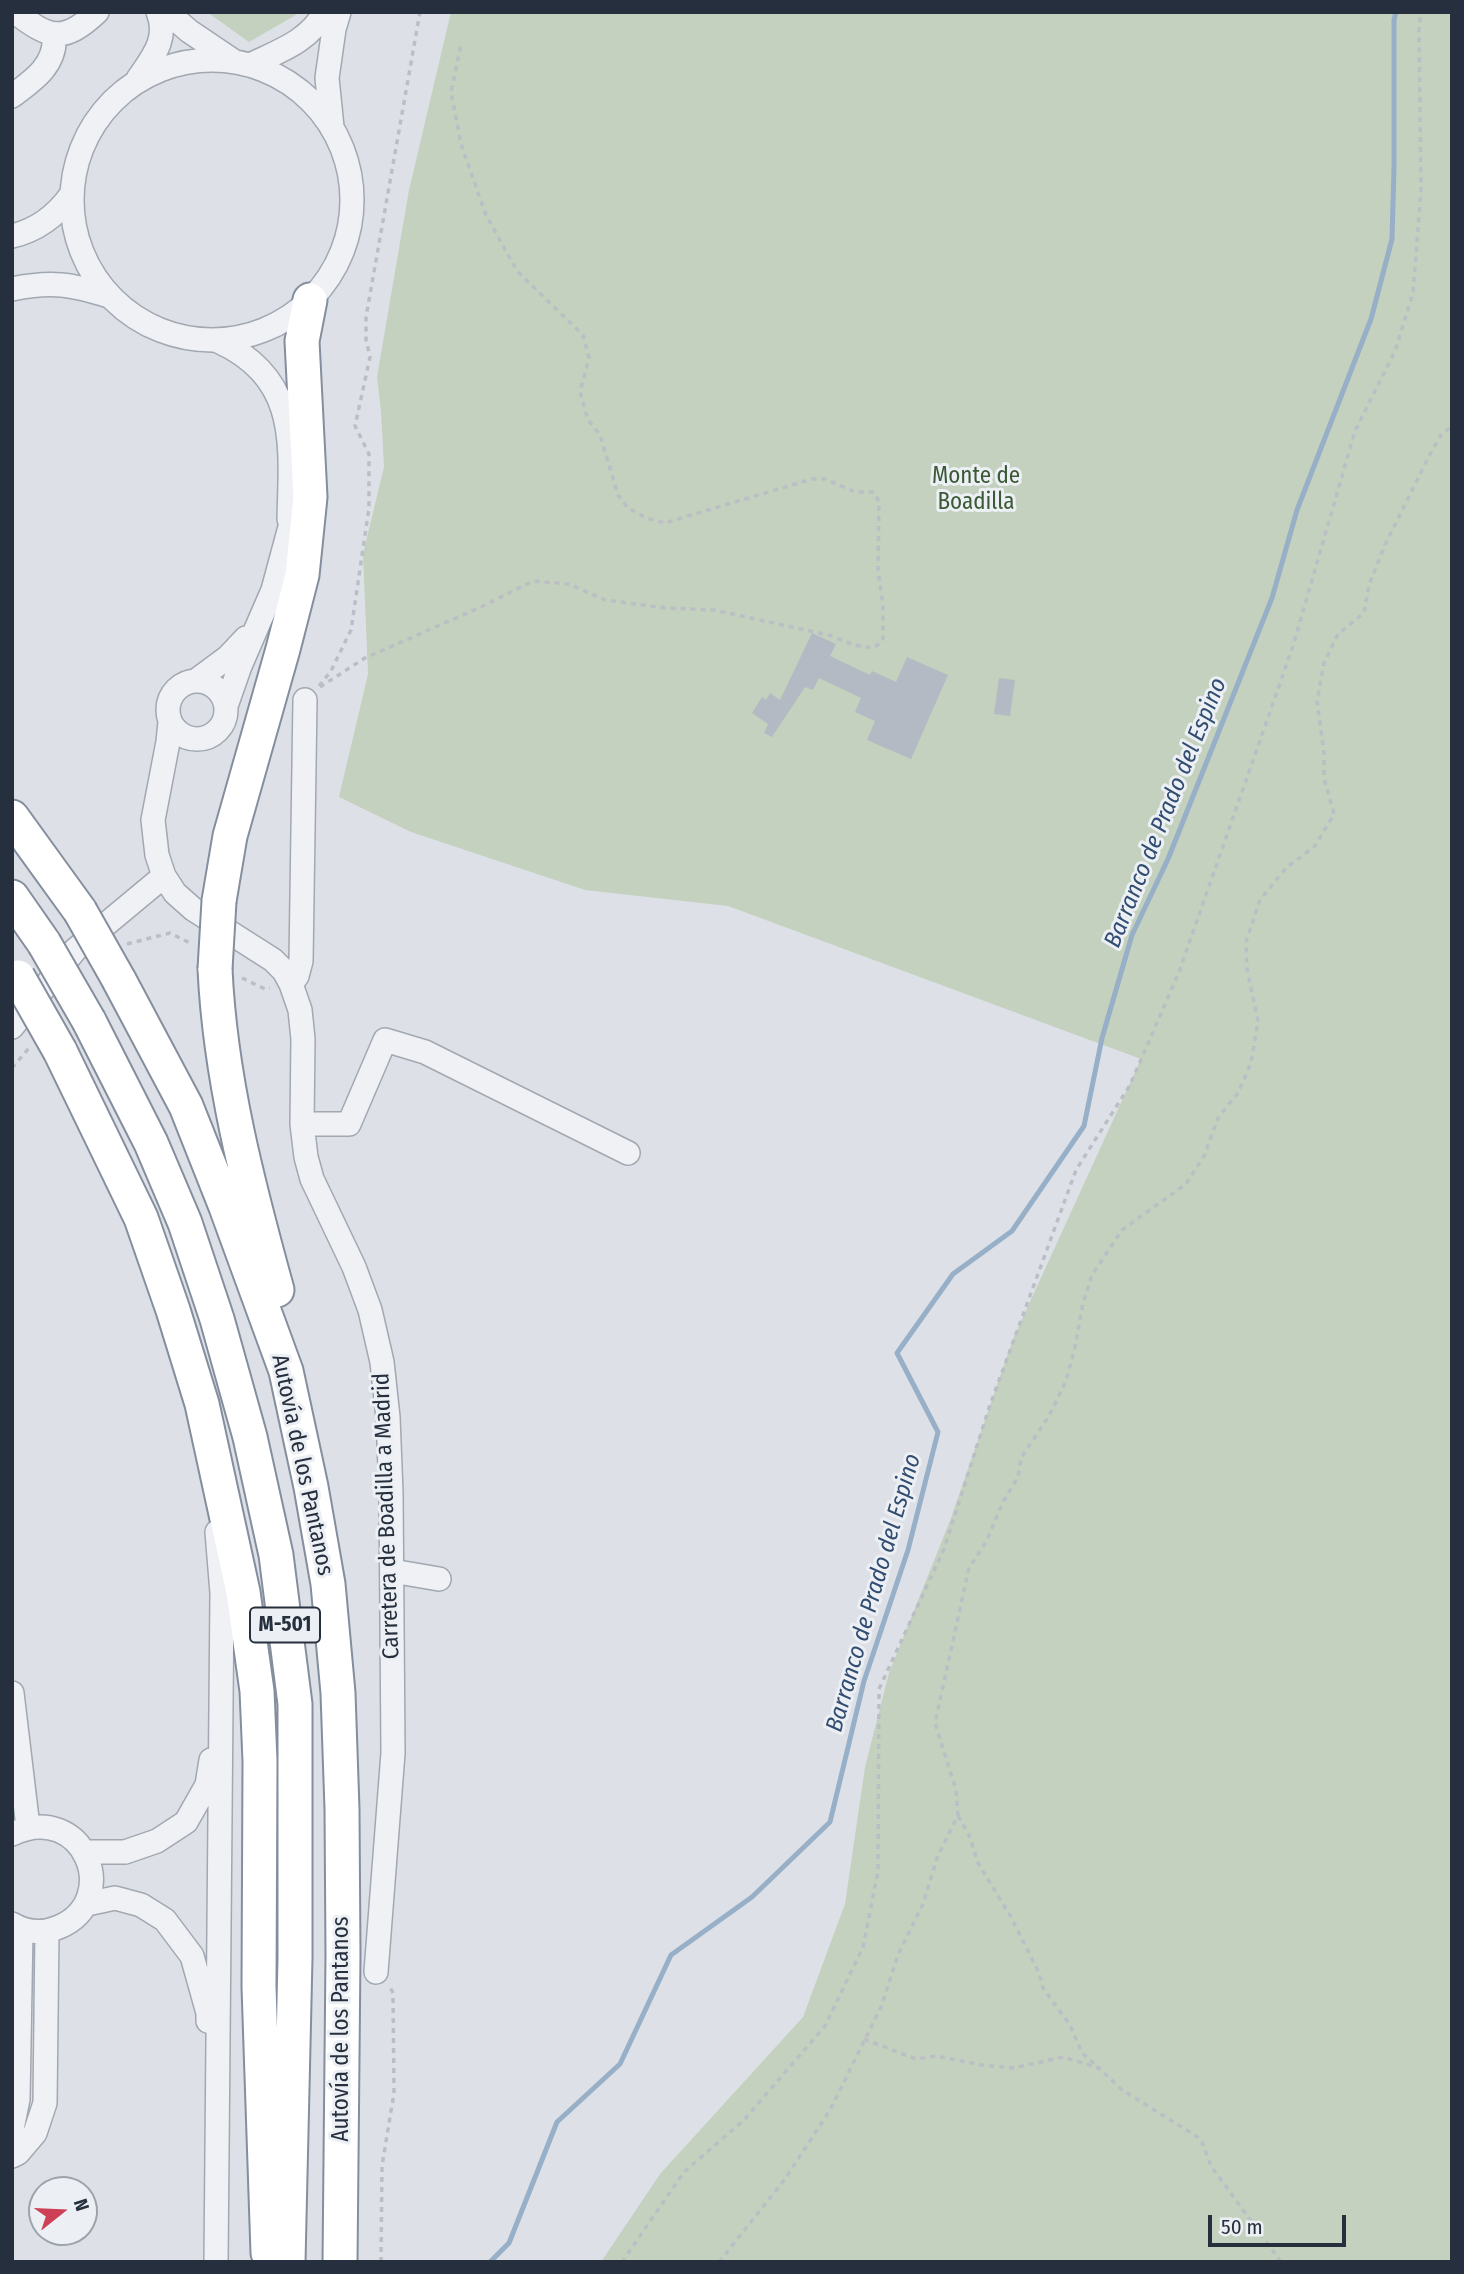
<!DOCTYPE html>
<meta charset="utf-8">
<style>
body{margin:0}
#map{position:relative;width:1464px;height:2274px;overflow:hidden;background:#dde1e7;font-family:"Fira Sans Condensed",sans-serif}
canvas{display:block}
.frame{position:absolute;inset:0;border:14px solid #262f3d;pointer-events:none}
.north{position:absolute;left:28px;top:2176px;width:70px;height:70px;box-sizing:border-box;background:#ecf0f4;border:2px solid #9da3ab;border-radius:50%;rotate:72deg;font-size:19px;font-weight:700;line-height:28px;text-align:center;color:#262f3d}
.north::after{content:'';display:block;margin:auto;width:24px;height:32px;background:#cd4056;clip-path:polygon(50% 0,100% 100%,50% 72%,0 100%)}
.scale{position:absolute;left:1208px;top:2215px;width:138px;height:32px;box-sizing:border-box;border:4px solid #262f3d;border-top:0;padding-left:9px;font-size:21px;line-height:24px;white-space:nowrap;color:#262f3d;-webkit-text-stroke:5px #ecf0f4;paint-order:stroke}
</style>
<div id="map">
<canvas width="1464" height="2274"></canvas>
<div class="frame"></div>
<div class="north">N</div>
<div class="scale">50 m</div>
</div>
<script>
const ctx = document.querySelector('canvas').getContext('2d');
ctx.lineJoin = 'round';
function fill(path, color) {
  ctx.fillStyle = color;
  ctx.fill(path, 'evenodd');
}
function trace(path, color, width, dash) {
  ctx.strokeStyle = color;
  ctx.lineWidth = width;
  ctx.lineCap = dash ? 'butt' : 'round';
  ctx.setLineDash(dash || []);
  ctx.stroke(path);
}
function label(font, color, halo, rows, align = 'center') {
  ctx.font = font + ' "Fira Sans Condensed",sans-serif';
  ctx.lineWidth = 6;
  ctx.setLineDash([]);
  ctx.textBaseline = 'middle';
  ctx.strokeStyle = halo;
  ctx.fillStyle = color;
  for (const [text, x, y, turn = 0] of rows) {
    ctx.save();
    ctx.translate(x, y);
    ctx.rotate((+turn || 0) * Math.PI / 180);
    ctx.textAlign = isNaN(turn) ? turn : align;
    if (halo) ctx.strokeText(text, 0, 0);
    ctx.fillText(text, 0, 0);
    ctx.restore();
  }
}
const green = new Path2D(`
 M207,12H301L249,42Z
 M451,12H1452V2262H601L660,2174L803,2017L845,1904L865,1767L889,1673L951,1518L1013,1339L1141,1059L728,906L585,890L411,832L339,797L368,674L363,554L384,467L381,411L377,377L409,190Z`);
const stream = new Path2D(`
 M490,2262L509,2243L557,2122L620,2064L671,1955L752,1897L830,1822L864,1681L908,1550L938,1432L897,1353L953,1274L1012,1231L1084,1126L1102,1038L1132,935L1168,859L1272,598L1297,510L1371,319L1392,239L1394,168V20L1396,12`);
const building = new Path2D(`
 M812,633L836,644L830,656L870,675L872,671L896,682L907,657L948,675L911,759L867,740L875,721L855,712L861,698L819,678L813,690L805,687L772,737L764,733L768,724L752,713L762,697L766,700L770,693L780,700Z
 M999,678L1015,680L1010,716L994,714Z`);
const path = new Path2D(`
 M319,686L331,671L351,630L369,508V454L355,426L370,357L366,340V317L420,12
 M320,687L365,658L481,607L533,581L569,584L605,600L666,608L714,610L829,635L854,645L873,648L883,641V605L878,571L879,501L873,492H855L825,479H812L665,523L646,518L627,507L618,495L600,435L588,420L580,392L589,358L583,335L517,271L486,215L461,144L451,92L461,45
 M127,944L170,933L192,944
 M242,978L265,989L270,988
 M12,1068L29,1048
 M958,1816L969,1835L978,1863L1011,1917L1039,1973L1043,1988L1070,2025L1082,2053L1098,2067
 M864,2039L916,2059L936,2056L982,2065L1014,2068L1063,2057L1099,2068L1122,2090L1201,2139L1211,2166L1281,2262
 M381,2262L382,2166L394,2093L393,1993L389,1985
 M622,2262L684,2172L744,2120L825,2026L863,1947L878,1871L879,1689L944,1549L989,1408L1076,1170L1130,1085L1179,972L1293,646L1355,431L1395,351L1413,293L1421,190L1419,30L1421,12
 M719,2262L785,2179L830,2110L881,2007L898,1955L923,1904L937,1858L958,1815L956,1790L935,1723L969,1568L986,1542L1003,1502L1018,1477L1021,1458L1049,1416L1066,1381L1075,1347L1083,1303L1092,1275L1122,1230L1186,1184L1204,1156L1218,1118L1238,1093L1251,1063L1258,1021L1247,969L1246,942L1260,900L1286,868L1315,846L1334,814L1324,778V753L1317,701L1324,663L1338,634L1364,613L1369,585L1384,547L1428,458L1442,433L1452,427`);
const minor = new Path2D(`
 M15,12C49,38 63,44 97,12
 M167,12L189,31L232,60
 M72 200a140 140 0 1 1 280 0a140 140 0 1 1-280 0Z
 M250,65C279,51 308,42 325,12
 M138,79C152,58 169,39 158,12
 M12,96C34,80 57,64 54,35
 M332,127L327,78L334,29L339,12
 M12,236C38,230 56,216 71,195
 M12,289C52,281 71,284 109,296
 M218,341C299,378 291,443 289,519
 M197,680L228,657L246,638
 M168 710a29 29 0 1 1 58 0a29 29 0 1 1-58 0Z
 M226,706L240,666L273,590L297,501
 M170,722L168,742L153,820L157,855L164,876L175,893L193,909L273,960L284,971L291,984L300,1010L303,1039L302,1124L306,1157L312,1179L354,1267L370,1310L382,1362L388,1417L391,1493L393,1753L376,1972
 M291,984L297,976L301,961L305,700
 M12,1027L75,950L164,876
 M302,1124H349L385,1040L425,1052L628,1153
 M392,1571L439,1579
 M12,1693L28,1827
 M12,1834C84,1800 123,1900 59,1927C43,1934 27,1933 12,1924
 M85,1852H125L157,1841L186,1822L207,1785L211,1760
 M87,1904L115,1898L141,1905L165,1920L192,1956L208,2013V2021
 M12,2129L18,2099L21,1930
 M12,2156L18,2153L35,2133L45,2103L47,1932
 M216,2262L222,1593L217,1532`);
const highway = new Path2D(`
 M12,817L80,911
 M12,897L44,943
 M219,901L230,836L283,649L302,575L310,497L302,341L310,300
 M215,969C220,1078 248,1185 277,1290
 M119,980L186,1106L226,1207L286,1371L311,1487L328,1584L338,1693L342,1809L343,1955L340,2262
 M89,1021L151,1143L185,1223L217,1319L250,1437L276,1555L295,1704V1958L288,2262
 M60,1051L141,1218L173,1310L202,1404L243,1592L257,1691L260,1761L259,1987L268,2253`);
const highwayBridge = new Path2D(`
 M80,911L119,980
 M44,943L89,1021
 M215,969L219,901
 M18,977L60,1051`);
const shields = [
 [285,1625,70]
];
const shieldNames = [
 ["M-501",285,1625]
];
const parkNames = [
 ["Monte de",976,477],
 ["Boadilla",976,503]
];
const streetNames = [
 ["Autovía de los Pantanos",302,1465,78],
 ["Carretera de Boadilla a Madrid",387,1516,-92],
 ["Autovía de los Pantanos",342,2029,-90]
];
const waterNames = [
 ["Barranco de Prado del Espino",1166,813,-68],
 ["Barranco de Prado del Espino",874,1593,-74]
];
fill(green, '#c3d1be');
trace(stream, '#97afc7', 5);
fill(building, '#b4bac3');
trace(minor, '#a2a8b1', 26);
trace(highway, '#848e9d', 37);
trace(path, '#bbbfc5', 3.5, [5, 5]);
trace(minor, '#eff1f5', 23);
trace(highway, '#fff', 33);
trace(highwayBridge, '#848e9d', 37, []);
trace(highwayBridge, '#fff', 33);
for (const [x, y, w] of shields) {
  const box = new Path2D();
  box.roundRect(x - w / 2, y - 17.5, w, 35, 5);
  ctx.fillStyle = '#ecf0f4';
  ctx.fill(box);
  trace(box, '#262f3d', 2);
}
label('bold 21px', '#262f3d', null, shieldNames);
label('23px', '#3b5934', '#ecf0f4', parkNames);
label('23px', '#262f3d', '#ecf0f4', streetNames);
label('italic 24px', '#314d71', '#ecf0f4', waterNames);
</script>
